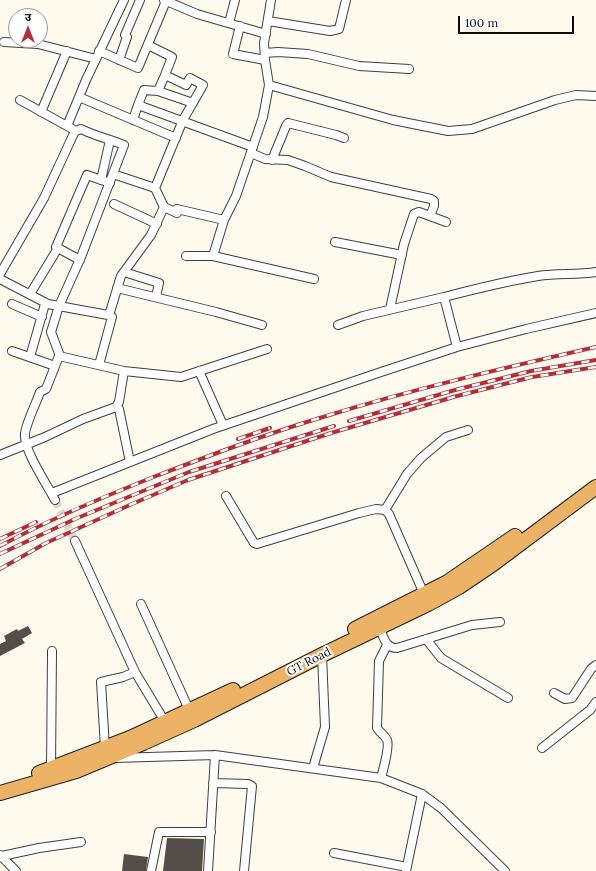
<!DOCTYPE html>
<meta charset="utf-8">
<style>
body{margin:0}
#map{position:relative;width:596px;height:871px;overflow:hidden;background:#fefaed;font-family:Lora,"Noto Sans Devanagari",serif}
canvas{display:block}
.north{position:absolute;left:8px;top:8px;width:40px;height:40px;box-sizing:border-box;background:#fff;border:1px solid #9e9e9e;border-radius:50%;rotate:0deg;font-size:11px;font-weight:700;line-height:16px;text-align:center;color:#0c0c0c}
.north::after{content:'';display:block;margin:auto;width:14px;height:18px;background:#b12f38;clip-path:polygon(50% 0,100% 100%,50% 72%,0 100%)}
.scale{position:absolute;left:458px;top:16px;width:116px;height:18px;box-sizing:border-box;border:2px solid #0c0c0c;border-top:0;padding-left:5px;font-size:12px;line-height:14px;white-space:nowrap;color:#0c0c0c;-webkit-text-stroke:3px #fff;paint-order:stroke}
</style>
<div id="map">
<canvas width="596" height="871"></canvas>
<div class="north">उ</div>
<div class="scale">100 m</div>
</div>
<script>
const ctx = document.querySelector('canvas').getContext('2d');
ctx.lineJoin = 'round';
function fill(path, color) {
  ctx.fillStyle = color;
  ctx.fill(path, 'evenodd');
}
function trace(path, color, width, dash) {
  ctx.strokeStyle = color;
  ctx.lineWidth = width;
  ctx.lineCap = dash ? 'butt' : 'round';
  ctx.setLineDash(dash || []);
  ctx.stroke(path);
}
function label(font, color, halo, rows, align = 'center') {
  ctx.font = font + ' Lora,serif';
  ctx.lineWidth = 4;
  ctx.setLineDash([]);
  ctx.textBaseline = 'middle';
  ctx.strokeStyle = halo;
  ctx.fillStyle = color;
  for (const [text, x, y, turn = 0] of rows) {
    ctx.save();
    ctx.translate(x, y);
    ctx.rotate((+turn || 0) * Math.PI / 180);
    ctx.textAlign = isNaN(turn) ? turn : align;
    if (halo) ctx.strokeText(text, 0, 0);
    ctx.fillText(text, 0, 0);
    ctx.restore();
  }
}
const building = new Path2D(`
 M28,626L32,633L22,639L25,643L0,656V644L6,641L4,636L17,629L18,631Z
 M167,838L204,839L202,871H163Z
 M124,854L148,857L146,871H122Z`);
const minorTunnel = new Path2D(`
 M55,500L75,541`);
const minor = new Path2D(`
 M164,0L197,14L266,34
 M268,21L330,31L339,29L346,0
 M229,23L235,0
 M240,26L233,54L265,60
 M4,42L38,44L96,59
 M148,45L172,57L165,75L186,85L190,78L203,85L183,120L155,188L164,207
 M99,51L138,68L166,1
 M265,53L278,52L308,54L359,66L409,69
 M119,60L127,37L125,35L140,0
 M165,75L158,91L193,103
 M269,85L393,120L448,131L472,129L555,100L576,95L596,96
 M79,97L176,138
 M20,100L76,131L81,129C95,136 109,139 124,145L81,257L59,306L51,332L60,356
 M138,105L144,90L158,91
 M41,112L67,51
 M133,120L138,105L253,147
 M67,126L86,80L124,0
 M251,153L265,159L288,160L305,166L331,177L431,199L434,201V206L430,216
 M272,160L286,126L288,123L336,135L344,138
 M113,174L155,188
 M101,180L110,140
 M114,204L157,224
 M335,242L402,255
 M186,256H213L224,220L236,196L263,117L269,85L265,60L264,43L271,0
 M213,256L314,279
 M80,260L56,247L87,175L110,183
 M124,272L159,283L156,297
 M0,274L44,198L75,131
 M0,279L48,304L108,315L112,317L99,365
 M117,288L216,312L262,325
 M30,294L58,248
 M444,297C475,289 506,281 538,276C557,273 577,275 596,272
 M12,304L42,317
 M390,309L404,244L414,214L419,212L446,222
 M108,315L110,312L121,276L151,235L164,207L177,213V209L224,220
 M338,325L363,316L444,297L457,347
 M12,351L55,366
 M30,357L45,304H48
 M199,371L223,425
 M116,407L119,402L124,371
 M0,455L45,437L83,419L116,407L119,409L130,462
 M52,493L213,429L381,372L457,347L526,329L596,313
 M226,496L254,543L257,544L359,513L376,509L385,510L389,514L424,594
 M55,500C47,484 23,450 25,433C27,421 36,404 40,392L46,389L59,356L124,371L181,377L267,349
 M385,510L407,474L421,458L446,437L468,430
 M75,541L135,672L167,725
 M141,604L191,714
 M379,627C384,637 385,648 397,648L472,625L500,622
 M426,639L441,658L508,698
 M554,693L565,699L572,698L591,669L596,665
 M105,748L101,682L123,677L135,672
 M542,748L590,710L596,702
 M115,758L215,755L381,778L422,794L441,808L505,871
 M313,768L325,727L322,655
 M51,770L52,651
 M381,778C383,770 390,747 387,740C385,735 380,733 377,728L379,661L387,645
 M213,783L248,784L252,786L244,871
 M334,853L407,867
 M0,855L16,871
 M2,856L39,848L81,842
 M151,871L159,832H211
 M208,871L215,755
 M406,871L422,794`);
const trunk = new Path2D(`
 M355,629L446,583L515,536
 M39,773L130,738L233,690
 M0,793L76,771L143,743L194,720L322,655L428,604L459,587L493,564L596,487`);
const rail = new Path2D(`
 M349,421L455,390L531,371L596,360
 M238,439L270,428
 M0,539L36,522
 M0,546C50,519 103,497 156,476C211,455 266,434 323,417C413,389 504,368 596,347
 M0,554L75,519L189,472L334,426
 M0,569L46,543L132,504L188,480L331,433L457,396L532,377L596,367`);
const streetNames = [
 ["GT Road",309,662,-27]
];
fill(building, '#544d49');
trace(minorTunnel, '#dad6cb', 8, [8, 4]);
trace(minor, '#3f3f3f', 10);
trace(trunk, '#1d1d1d', 16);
trace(minor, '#fff', 8);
trace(trunk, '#ecb366', 14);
trace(rail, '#b12f38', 4);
trace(rail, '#fff', 2.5, [8]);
label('12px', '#0c0c0c', '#fff', streetNames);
</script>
